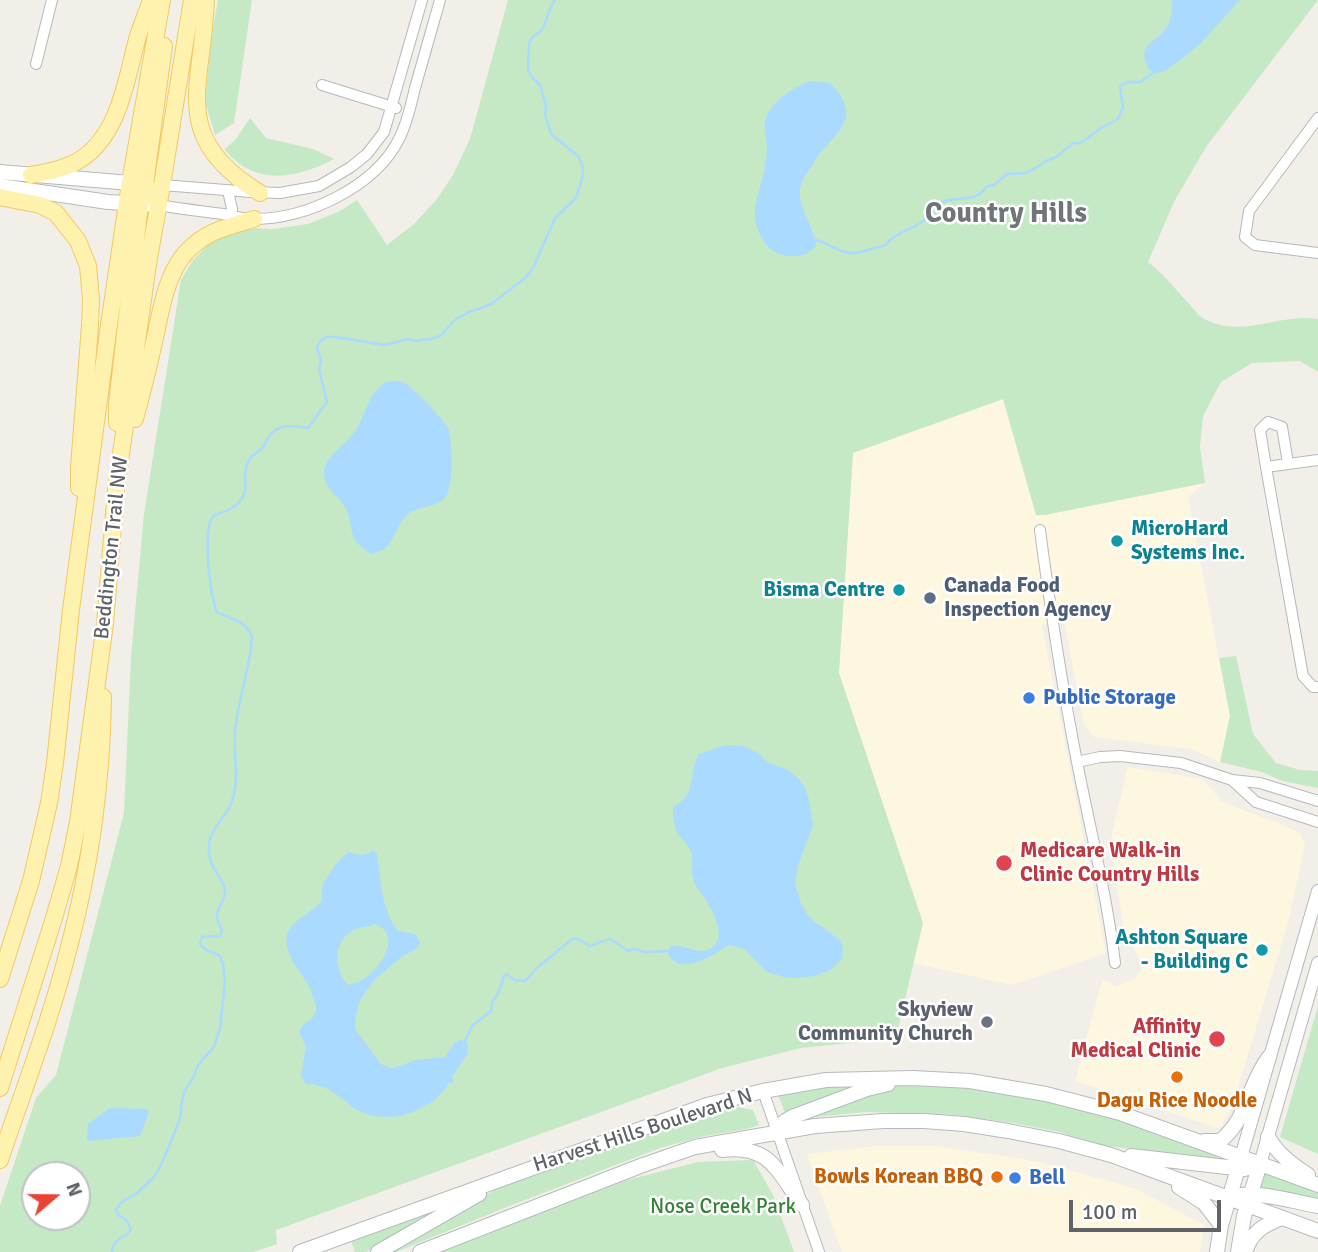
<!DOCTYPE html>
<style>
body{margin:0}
#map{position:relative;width:1318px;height:1252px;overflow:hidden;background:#f1efe8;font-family:Signika,sans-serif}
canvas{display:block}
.north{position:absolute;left:21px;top:1161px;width:70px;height:70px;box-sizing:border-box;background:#fff;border:2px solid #bfc1c3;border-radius:50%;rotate:70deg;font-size:19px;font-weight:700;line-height:28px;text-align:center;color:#5f6368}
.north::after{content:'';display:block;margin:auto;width:24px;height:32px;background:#ea4335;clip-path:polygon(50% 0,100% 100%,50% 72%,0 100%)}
.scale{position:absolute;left:1069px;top:1200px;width:152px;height:32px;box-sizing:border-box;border:4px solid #5f6368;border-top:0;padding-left:9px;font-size:21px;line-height:24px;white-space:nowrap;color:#5f6368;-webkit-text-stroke:5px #fff;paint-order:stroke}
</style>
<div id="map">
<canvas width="1318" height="1252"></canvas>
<div class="north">N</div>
<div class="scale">100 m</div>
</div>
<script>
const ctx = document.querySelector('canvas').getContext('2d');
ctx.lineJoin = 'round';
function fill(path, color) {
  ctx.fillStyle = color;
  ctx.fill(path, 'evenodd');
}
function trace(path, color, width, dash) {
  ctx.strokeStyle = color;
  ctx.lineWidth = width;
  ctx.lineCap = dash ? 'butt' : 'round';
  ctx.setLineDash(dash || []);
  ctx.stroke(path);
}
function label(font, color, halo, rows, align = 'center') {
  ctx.font = font + ' Signika,sans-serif';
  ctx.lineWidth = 5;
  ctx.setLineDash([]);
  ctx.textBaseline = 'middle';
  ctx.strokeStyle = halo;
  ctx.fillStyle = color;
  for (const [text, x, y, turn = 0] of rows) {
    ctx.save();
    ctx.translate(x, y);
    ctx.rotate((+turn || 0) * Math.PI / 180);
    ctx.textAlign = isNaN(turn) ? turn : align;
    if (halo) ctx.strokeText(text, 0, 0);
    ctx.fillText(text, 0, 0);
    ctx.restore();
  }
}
const commercial = new Path2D(`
 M1004,399L1045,515L1205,483L1188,497L1230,716L1220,762L1191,749L1094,737L1084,724L1064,621L1042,625L1106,953L1012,985L913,963L923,923L839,673L853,453Z
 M1128,767L1203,779L1222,802L1288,827L1299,833L1305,845L1289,919L1232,1107L1222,1125L1218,1128L1075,1081L1102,980L1116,986L1134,979L1142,968L1137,953L1126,940L1115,875L1112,833Z
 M877,1146H938L1039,1162L1134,1188L1204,1225L1200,1252H842L807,1154Z`);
const green = new Path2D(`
 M218,0H252L234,123L215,135L205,101L211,40Z
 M508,0H1318L1206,147L1174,202L1148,262C1164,274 1176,290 1190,305C1193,308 1197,314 1201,317C1239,341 1279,312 1318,319V372L1300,361L1252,363L1221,382L1203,416L1200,447L1205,483L1045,515H1036L1003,399L853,453L839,673L923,923L897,1033L878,1040L801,1048L722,1068L276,1230L277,1244L253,1252H0V1206L36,1098L56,1075L124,813L131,657L144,514L181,280L193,260L209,244V241L242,228L273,229L308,224L340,211L357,200L387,245L414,224L437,199L453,175L470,139ZM35,1175H77V1217H35Z
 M250,118L266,138L313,149L334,159C305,174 269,185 240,164C234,159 229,156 225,149L236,139Z
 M1236,656L1253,734L1276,763L1300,770L1318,771V788L1282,781L1262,772L1220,762L1230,716L1219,658Z
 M1318,1006V1154L1280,1137Z
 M907,1083L993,1088L1111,1115L1214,1154L1219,1160L1099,1145L1060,1132L1014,1123L954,1115L866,1112L815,1117L814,1112L887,1087Z
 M855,1085L785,1113L778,1095L829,1086Z
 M738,1107L753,1110L759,1125L746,1129L700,1137L660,1148L512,1205L396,1252H386L516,1178L699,1113Z
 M753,1160L773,1195L794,1252H441L491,1231L627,1180L698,1162Z
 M1263,1171L1318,1190V1198L1257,1189Z
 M434,1211L366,1252H355L351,1240Z`);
const water = new Path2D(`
 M1172,0H1240L1199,45L1167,70L1156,73L1149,70C1138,45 1149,46 1163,32C1171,24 1173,11 1172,0Z
 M810,81L830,83C862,117 841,128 818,156C815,160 813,165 809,170C805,176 801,181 800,189C797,208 815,226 816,246C805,260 781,259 768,247C763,242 758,231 756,224C751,205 763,185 765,166C766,159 767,151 767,145C766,133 762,124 768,113C777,98 794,87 810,81Z
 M392,381C394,381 402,381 403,382C411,386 445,420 448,428C453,442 454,486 445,498C435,509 416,505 406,516C392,531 396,549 371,554C365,550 359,546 355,540C350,531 351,518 346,509C339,495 324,490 324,473C325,456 343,447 352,435C363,422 365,405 375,392C380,386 384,382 392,381Z
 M725,745L743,746L758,753L769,763L788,770L797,777L805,787L809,800L813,826L798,865L795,883L801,904L810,918L841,941L843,949L842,959L830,970L815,976L797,978H787L767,972L744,949L729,945C712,955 683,977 668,955L669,948C682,940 700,960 714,946C727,934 711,909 704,897C700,891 694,885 693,878C690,870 694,859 691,851C689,847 684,842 681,838C674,829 673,819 673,807C699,791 687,780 698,755Z
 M373,850L377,854C381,880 381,910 398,931L415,934L420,942L419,946L413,951L404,955L376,978L367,990L359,1002L356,1016L355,1029L381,1064L391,1068L400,1066L415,1060L445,1057C451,1048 457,1033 468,1044L467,1055L452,1077L454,1084L449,1082C443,1095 433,1102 421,1108C398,1121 365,1121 345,1101C333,1091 322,1084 306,1084L301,1075L306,1047L299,1032C302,1022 314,1021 316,1011C317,1005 316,1006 314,1000C312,997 312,993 311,990C303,973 278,950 289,930C296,918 312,912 322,901C322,899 322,891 322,888C324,879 340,858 348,852C358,855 365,857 373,850ZM375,924C405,936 378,972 359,982C355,983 351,984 348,985C333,968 333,942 353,930C359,927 368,927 375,924Z
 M110,1108L148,1109V1115L140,1136L87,1141L88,1124Z`);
const stream = new Path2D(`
 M816,240C828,243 837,251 849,253C861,254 873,247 885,246C894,232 913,230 926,219C931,214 935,207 941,203C955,195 976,204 986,187L994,185L1007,174L1025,173L1034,169L1046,161L1056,157L1073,143H1081L1101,128L1118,119L1123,107L1120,86L1127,82H1140L1155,72
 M465,1041L472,1026L491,1011L492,1003L498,993L504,976L506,974L515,980L525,981L538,967L572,939H578L590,946C616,937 605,936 628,951L634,949L646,952L668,951
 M112,1252C115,1236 123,1240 131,1230C129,1222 125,1218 118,1215L116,1209L122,1202L137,1193L154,1177L162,1163L180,1119L182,1100L185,1090L193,1078L198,1065L214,1047L220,1028L225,983L223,964L219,955L206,950L200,944L202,937L220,936L222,931C221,927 217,921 217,916C217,907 225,901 225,891C223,875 207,868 209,847C210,825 226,819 232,801C240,779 233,754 235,731C238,700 250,669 252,637C247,621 230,619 217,612C210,594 205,546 209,527C209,525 212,518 213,516C223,512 234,509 241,500C249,490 243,479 246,468C248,457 256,454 263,447C266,443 268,437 272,433C283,422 295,427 308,428L327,402L319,369L321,361L317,347L321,341L326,337H335L384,345L409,339L415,341L431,339L440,336L456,319L471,311L479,309L493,303L526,277L534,266L555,218L576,198L583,175L582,164L578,156L551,134L545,114L546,106L540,85L530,75L528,69L529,44L532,37L541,31L544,26L552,4L555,0`);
const minor = new Path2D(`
 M36,64L52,0
 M322,85L396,108
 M1318,118L1249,211L1245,237L1255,245L1318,253
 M162,185L251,192L280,193L319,186L351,167L367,154L384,132L422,0
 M228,191L232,209L230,220
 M159,205C180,209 201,211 223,214C233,216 244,219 255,219C306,219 375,187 399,139C407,124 411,105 415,88C423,59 432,29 440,0
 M1318,460L1266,467L1303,676L1313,687H1318
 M1266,467L1260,430L1268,422L1282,427L1288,463
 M1040,530C1050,607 1062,685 1077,762C1090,829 1107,895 1115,963
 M1077,762L1100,757L1120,756L1181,763L1232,780L1260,783L1318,801
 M1232,780L1256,802L1318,822
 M763,1091L819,1252`);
const tertiary = new Path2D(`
 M1241,1157L1318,891
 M1260,1164L1318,963`);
const secondary = new Path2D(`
 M0,172L142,184
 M0,186L108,202L159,205
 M776,1133L785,1121L792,1117L867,1089L888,1084
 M1268,1137C1278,1154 1291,1164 1308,1175
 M1204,1141H1220C1248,1119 1248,1084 1269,1057
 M722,1150C770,1144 777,1171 802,1205
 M1131,1156L1244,1169L1260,1164
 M1179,1187L1204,1203L1221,1225
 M1229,1198C1251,1188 1294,1202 1318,1206
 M300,1252L707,1105L763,1091L826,1080L913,1078L970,1081L1046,1094L1120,1113L1318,1185
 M378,1252L479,1194
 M420,1252L643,1165L695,1147L815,1126L883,1121H924L964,1124L1008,1131L1059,1141L1111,1155L1318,1231
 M1217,1252L1221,1225L1240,1162
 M1238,1252L1244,1216L1260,1164
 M1245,1252C1251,1233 1263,1225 1282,1218`);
const primary = new Path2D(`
 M206,0C203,87 168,137 260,193
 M31,175C47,172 64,169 78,161C120,136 126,79 138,36C142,24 147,12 151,0
 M0,197L40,205L56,213L78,241L88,266L91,299L90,326L79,467V488
 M159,205L145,184L164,46
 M135,419C141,396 147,374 152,351C161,315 164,268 195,244C211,230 234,225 254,219
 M117,423V404L140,204L130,183
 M0,979L31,881L49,803L55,763L71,610L108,332L130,183L162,0
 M0,1088L54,918L69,866L78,822L105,624L116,489L148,264L162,185L192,0
 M0,1160C23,1091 50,1022 68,951C90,869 102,782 103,697`);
const markers = [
 [1117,541,7,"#0f9aa8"],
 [899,590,7,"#0f9aa8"],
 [930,598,7,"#5c6f8a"],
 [1029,698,7,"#3f7fe0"],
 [1004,863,9,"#e0444e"],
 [1262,950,7,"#0f9aa8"],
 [987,1022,7,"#6b7280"],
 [1217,1039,9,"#e0444e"],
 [1177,1077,7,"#e8710a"],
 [997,1177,7,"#e8710a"],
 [1015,1178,7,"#3f7fe0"]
];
const cultureNames = [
 ["MicroHard",1131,529,"left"],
 ["Systems Inc.",1131,553,"left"],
 ["Bisma Centre",885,590],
 ["Ashton Square",1248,938],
 ["- Building C",1248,962]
];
const streetNames = [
 ["Beddington Trail NW",112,548,-84],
 ["Harvest Hills Boulevard N",643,1131,-18]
];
const serviceNames = [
 ["Canada Food",944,586],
 ["Inspection Agency",944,610]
];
const shopNames = [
 ["Public Storage",1043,698],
 ["Bell",1029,1178]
];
const healthNames = [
 ["Medicare Walk-in",1020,851],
 ["Clinic Country Hills",1020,875],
 ["Affinity",1201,1027,"right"],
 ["Medical Clinic",1201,1051,"right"]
];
const worshipNames = [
 ["Skyview",973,1010],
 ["Community Church",973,1034]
];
const foodNames = [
 ["Dagu Rice Noodle",1177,1101],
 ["Bowls Korean BBQ",983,1177,"right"]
];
const parkNames = [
 ["Nose Creek Park",723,1207]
];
const districtNames = [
 ["Country Hills",1006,215]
];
fill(commercial, '#fef7e0');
fill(green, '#c5e8c5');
fill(water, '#aadaff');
trace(stream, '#aadaff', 2.5);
trace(minor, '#b5b8bc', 12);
trace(tertiary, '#b5b8bc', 14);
trace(secondary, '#b6babf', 16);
trace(primary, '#f2c960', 18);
trace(minor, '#fff', 10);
trace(tertiary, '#fff', 12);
trace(secondary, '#fff', 14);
trace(primary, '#fff2af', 16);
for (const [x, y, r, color] of markers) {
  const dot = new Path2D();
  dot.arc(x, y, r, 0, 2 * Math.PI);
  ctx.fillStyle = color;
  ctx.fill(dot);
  trace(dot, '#fff', 2.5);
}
label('bold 21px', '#0d838f', '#fff', cultureNames, 'right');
label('21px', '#5f6368', '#fff', streetNames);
label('bold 21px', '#4e5e75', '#fff', serviceNames, 'left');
label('bold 21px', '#366cbe', '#fff', shopNames, 'left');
label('bold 21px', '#be3a42', '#fff', healthNames, 'left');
label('bold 21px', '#5b616d', '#fff', worshipNames, 'right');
label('bold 21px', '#c56008', '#fff', foodNames);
label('21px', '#348238', '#fff', parkNames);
label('bold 28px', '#70757a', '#fff', districtNames);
</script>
